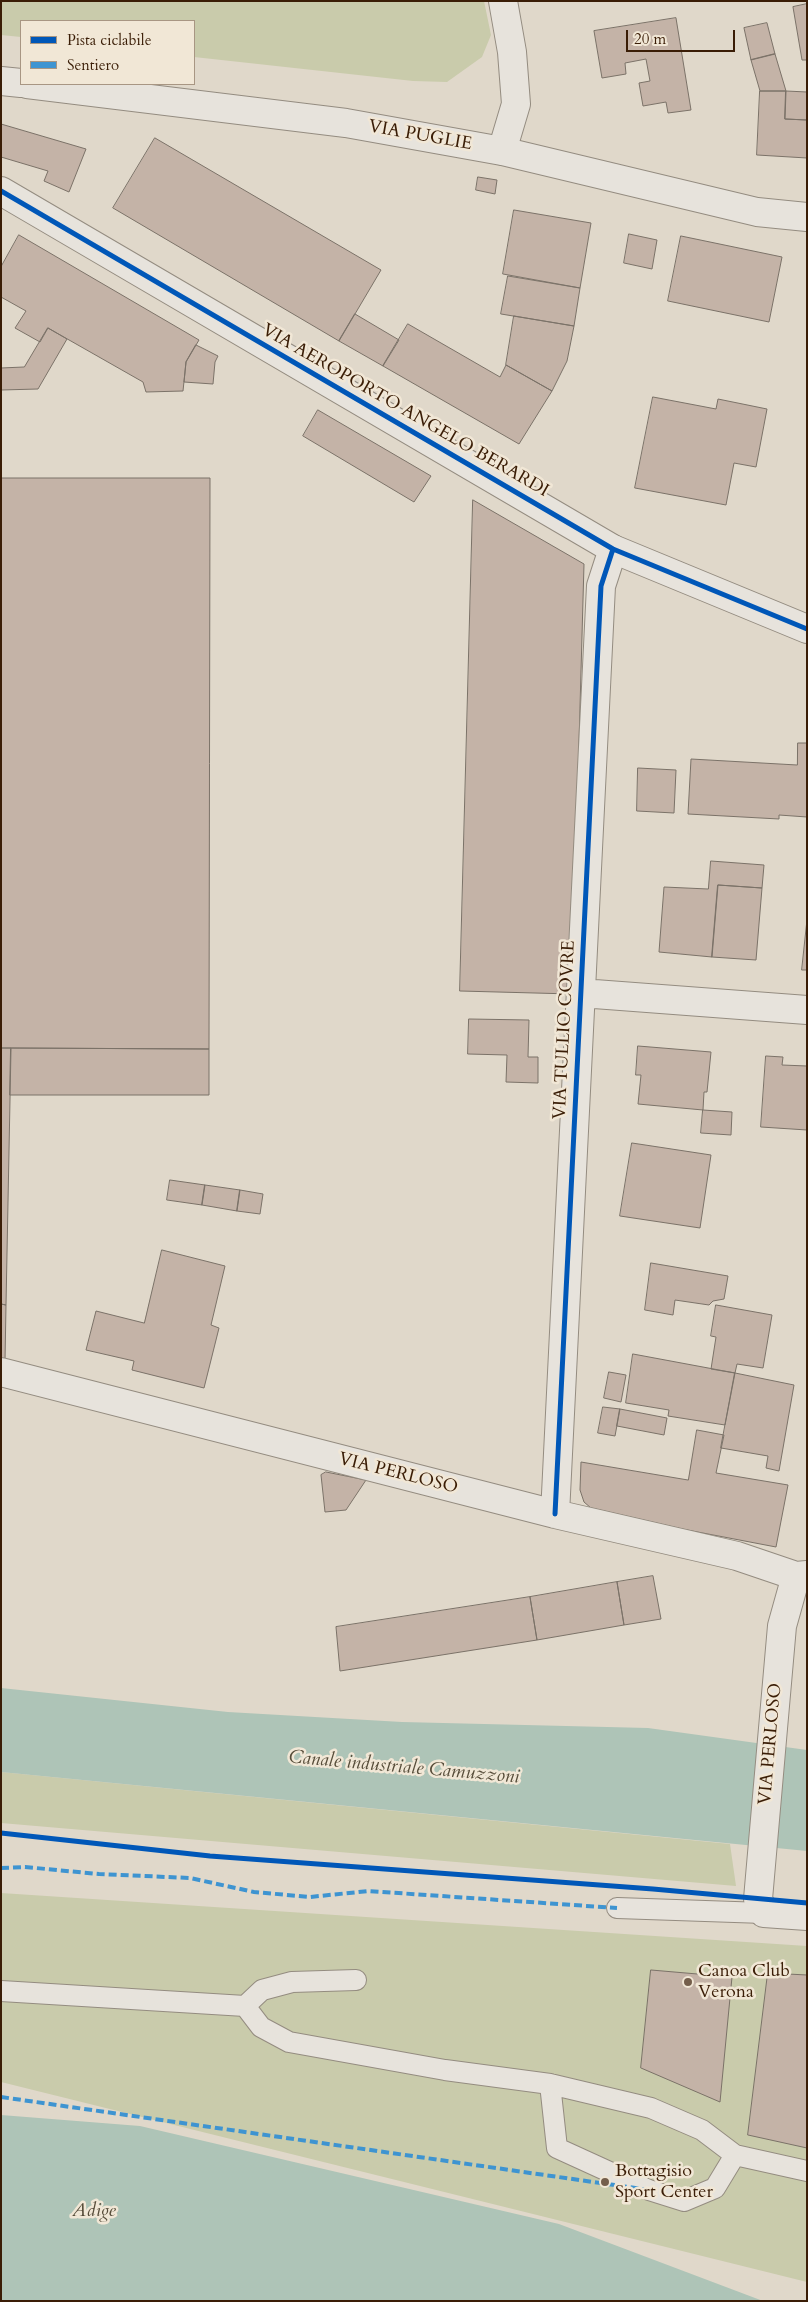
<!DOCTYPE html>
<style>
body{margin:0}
#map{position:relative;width:808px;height:2302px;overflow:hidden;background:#e0d8ca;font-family:Cardo,serif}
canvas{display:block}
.frame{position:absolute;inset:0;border:2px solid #3a1d06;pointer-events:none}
.legend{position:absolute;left:20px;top:20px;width:175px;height:65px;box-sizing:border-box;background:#f1e7d6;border:1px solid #a89683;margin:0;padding:6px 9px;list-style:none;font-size:15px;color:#3a1d06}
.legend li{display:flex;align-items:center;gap:10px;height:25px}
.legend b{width:25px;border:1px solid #a89683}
.scale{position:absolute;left:626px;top:30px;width:109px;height:22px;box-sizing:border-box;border:2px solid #3a1d06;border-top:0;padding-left:6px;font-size:15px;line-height:18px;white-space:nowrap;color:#3a1d06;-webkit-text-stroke:4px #f1e7d6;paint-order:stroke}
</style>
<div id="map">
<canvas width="808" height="2302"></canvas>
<div class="frame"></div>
<ul class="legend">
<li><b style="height:6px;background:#0057b8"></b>Pista ciclabile</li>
<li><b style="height:6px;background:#3e94d1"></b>Sentiero</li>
</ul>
<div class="scale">20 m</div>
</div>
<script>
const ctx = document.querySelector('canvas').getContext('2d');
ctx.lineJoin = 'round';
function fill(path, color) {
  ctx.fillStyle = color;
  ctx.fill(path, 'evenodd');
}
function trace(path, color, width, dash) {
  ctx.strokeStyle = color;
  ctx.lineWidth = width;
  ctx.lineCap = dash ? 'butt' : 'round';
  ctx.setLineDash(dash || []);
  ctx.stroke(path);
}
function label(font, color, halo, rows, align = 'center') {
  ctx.font = font + ' Cardo,serif';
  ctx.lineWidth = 5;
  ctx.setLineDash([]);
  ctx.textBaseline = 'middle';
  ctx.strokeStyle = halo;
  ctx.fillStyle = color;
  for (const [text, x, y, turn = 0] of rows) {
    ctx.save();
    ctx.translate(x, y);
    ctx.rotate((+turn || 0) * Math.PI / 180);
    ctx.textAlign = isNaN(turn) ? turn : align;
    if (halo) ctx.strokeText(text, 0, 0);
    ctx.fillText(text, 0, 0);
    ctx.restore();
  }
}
const green = new Path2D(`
 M1,1H484L491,35L482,57L447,82L413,81L194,57V21H21V37L1,35Z
 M1,1772L730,1844L736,1886L1,1823Z
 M1,1893L807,1946V2282L1,2082Z`);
const water = new Path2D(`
 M1,1688L228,1712L402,1722L648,1728L807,1750V1851L1,1772Z
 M1,2115L140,2126L559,2224L763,2301H1Z`);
const building = new Path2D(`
 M807,4V60H802L793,7Z
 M676,18L691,110L668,113L666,102L643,106L639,83L650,81L646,59L625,63L626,74L602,78L594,31Z
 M767,23L775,54L751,60L744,28Z
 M775,54L786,91H760L751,60Z
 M760,91H786L785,119L807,120V158L757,155Z
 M786,91L807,92V120L785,119Z
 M1,124L86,149L69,192L44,181L48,171L1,157Z
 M155,138L381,270L339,341L113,208Z
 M478,177L497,180L495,194L476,190Z
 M514,210L591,223L580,288L503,274Z
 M629,234L657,240L652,269L624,263Z
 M19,235L199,340L186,362L183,391L146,392L143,382L48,328L40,342L15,328L26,311L1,297V267Z
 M681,236L782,257L769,322L668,301Z
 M508,276L580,288L574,326L501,314Z
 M355,314L399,340L383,366L339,341Z
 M514,316L574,326L567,361L552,391L506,365Z
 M408,324L500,377L506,365L552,391L519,444L383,366Z
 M48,328L67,339L38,389L1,390V368L24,367Z
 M196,345L218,356L215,362L213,384L184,382L186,362Z
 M653,397L716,409L718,399L767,409L756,467L734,463L726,505L635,488Z
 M318,410L431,476L414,502L303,436Z
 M1,478H210L209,1049L1,1048Z
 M473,500L584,564L572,994L460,991Z
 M798,743H807V817L779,815V819L688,814L691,759L797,765Z
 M638,768L676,770L674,813L637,811Z
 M711,861L764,865L762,888L718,885L712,957L659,952L664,887L708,889Z
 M718,885L762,888L756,960L712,957Z
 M807,920V970H802Z
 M469,1019L529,1020L528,1057H538V1083L506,1082L507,1055L468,1054Z
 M638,1046L711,1052L707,1092H704L703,1110L638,1104L641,1075H636Z
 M1,1048H11L6,1305L1,1304Z
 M11,1048L209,1049V1095H10Z
 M766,1056L783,1057L782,1065L807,1066V1130L761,1127Z
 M703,1110L732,1112L731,1135L701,1133Z
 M632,1143L711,1155L700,1228L620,1216Z
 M170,1180L205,1185L202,1205L167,1200Z
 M205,1185L240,1190L237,1211L202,1205Z
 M240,1190L263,1194L260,1214L237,1211Z
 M162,1250L225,1266L211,1325L219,1328L204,1388L132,1370L134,1361L86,1350L96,1311L144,1323Z
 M651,1263L728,1276L724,1299L713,1301L709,1305L675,1300L673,1315L645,1310Z
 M1,1304L6,1305L5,1361L1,1360Z
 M716,1305L772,1315L763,1368L737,1364L735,1373L711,1369L716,1337L711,1336Z
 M633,1354L735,1373L725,1425L668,1416L669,1410L626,1403Z
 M609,1372L626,1375L621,1402L604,1398Z
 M735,1373L794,1385L779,1471L766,1468L768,1456L721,1448Z
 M603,1407L620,1409L615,1436L598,1433Z
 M620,1409L667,1418L664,1435L617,1426Z
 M697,1430L724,1435L716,1473L788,1485L776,1547L682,1529L591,1508L584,1502L580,1490L581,1462L688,1480Z
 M326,1472L366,1480L346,1510L325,1512L321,1475Z
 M653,1576L661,1619L624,1625L617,1582Z
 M617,1582L624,1625L537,1640L530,1597Z
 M530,1597L537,1640L340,1671L336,1627Z
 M651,1970L732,1977L720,2102L641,2068Z
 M768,1973L807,1975V2148L748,2135Z`);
const service = new Path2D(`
 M617,1908L764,1913
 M356,1980L292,1982L262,1990L245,2006L261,2027L289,2042L445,2070L550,2084L651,2108L702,2130L735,2155L807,2171
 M1,1991L245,2006
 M550,2084L557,2148L649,2190L684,2201L715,2188L735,2155`);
const minor = new Path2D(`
 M1,81L21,83
 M27,84L346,123L502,151L757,212L807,217
 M502,151L516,104L512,52L503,1
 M581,993L807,1010
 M1,1372L555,1514L737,1556L796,1576
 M555,1514L601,586L613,549
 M807,1575L796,1576L782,1626L758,1899L764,1913L807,1916`);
const tertiary = new Path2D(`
 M1,191L613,549L807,629`);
const quiet = new Path2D(`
 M1,1868L25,1867L99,1874L190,1878L254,1892L310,1897L368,1891L617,1908
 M1,2097L649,2190`);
const cycleway = new Path2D(`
 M1,191L613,549L807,629
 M555,1514L601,586L613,549
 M1,1833L210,1856L653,1889L807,1903`);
const markers = [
 [688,1982,5,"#745e4b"],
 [605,2182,5,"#745e4b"]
];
const streetNames = [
 ["VIA PUGLIE",420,136,10],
 ["VIA AEROPORTO ANGELO BERARDI",405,411,30],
 ["VIA TULLIO COVRE",565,1030,-87],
 ["VIA PERLOSO",398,1474,14],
 ["VIA PERLOSO",771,1744,-85]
];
const poiNames = [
 ["Canoa Club",698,1972],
 ["Verona",698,1993],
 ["Bottagisio",615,2172],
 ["Sport Center",615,2193]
];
const waterNames = [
 ["Canale industriale Camuzzoni",404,1768,5],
 ["Adige",94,2212]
];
fill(green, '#c9cbab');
fill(water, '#aec4b7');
fill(building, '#c4b3a7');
trace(building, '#7b7268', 1);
trace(service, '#948c80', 22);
trace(minor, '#948c80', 30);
trace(tertiary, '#948c80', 30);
trace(service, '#e7e3dc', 20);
trace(minor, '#e7e3dc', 28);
trace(tertiary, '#e7e3dc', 28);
trace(quiet, '#3e94d1', 4, [8, 4]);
trace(cycleway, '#0057b8', 5);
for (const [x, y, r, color] of markers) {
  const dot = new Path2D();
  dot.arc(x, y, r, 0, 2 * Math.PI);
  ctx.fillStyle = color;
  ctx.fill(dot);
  trace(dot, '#f1e7d6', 2);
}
label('18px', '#3a1d06', '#f1e7d6', streetNames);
label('18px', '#3a1d06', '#f1e7d6', poiNames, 'left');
label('italic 19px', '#564c39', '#f1e7d6', waterNames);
</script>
